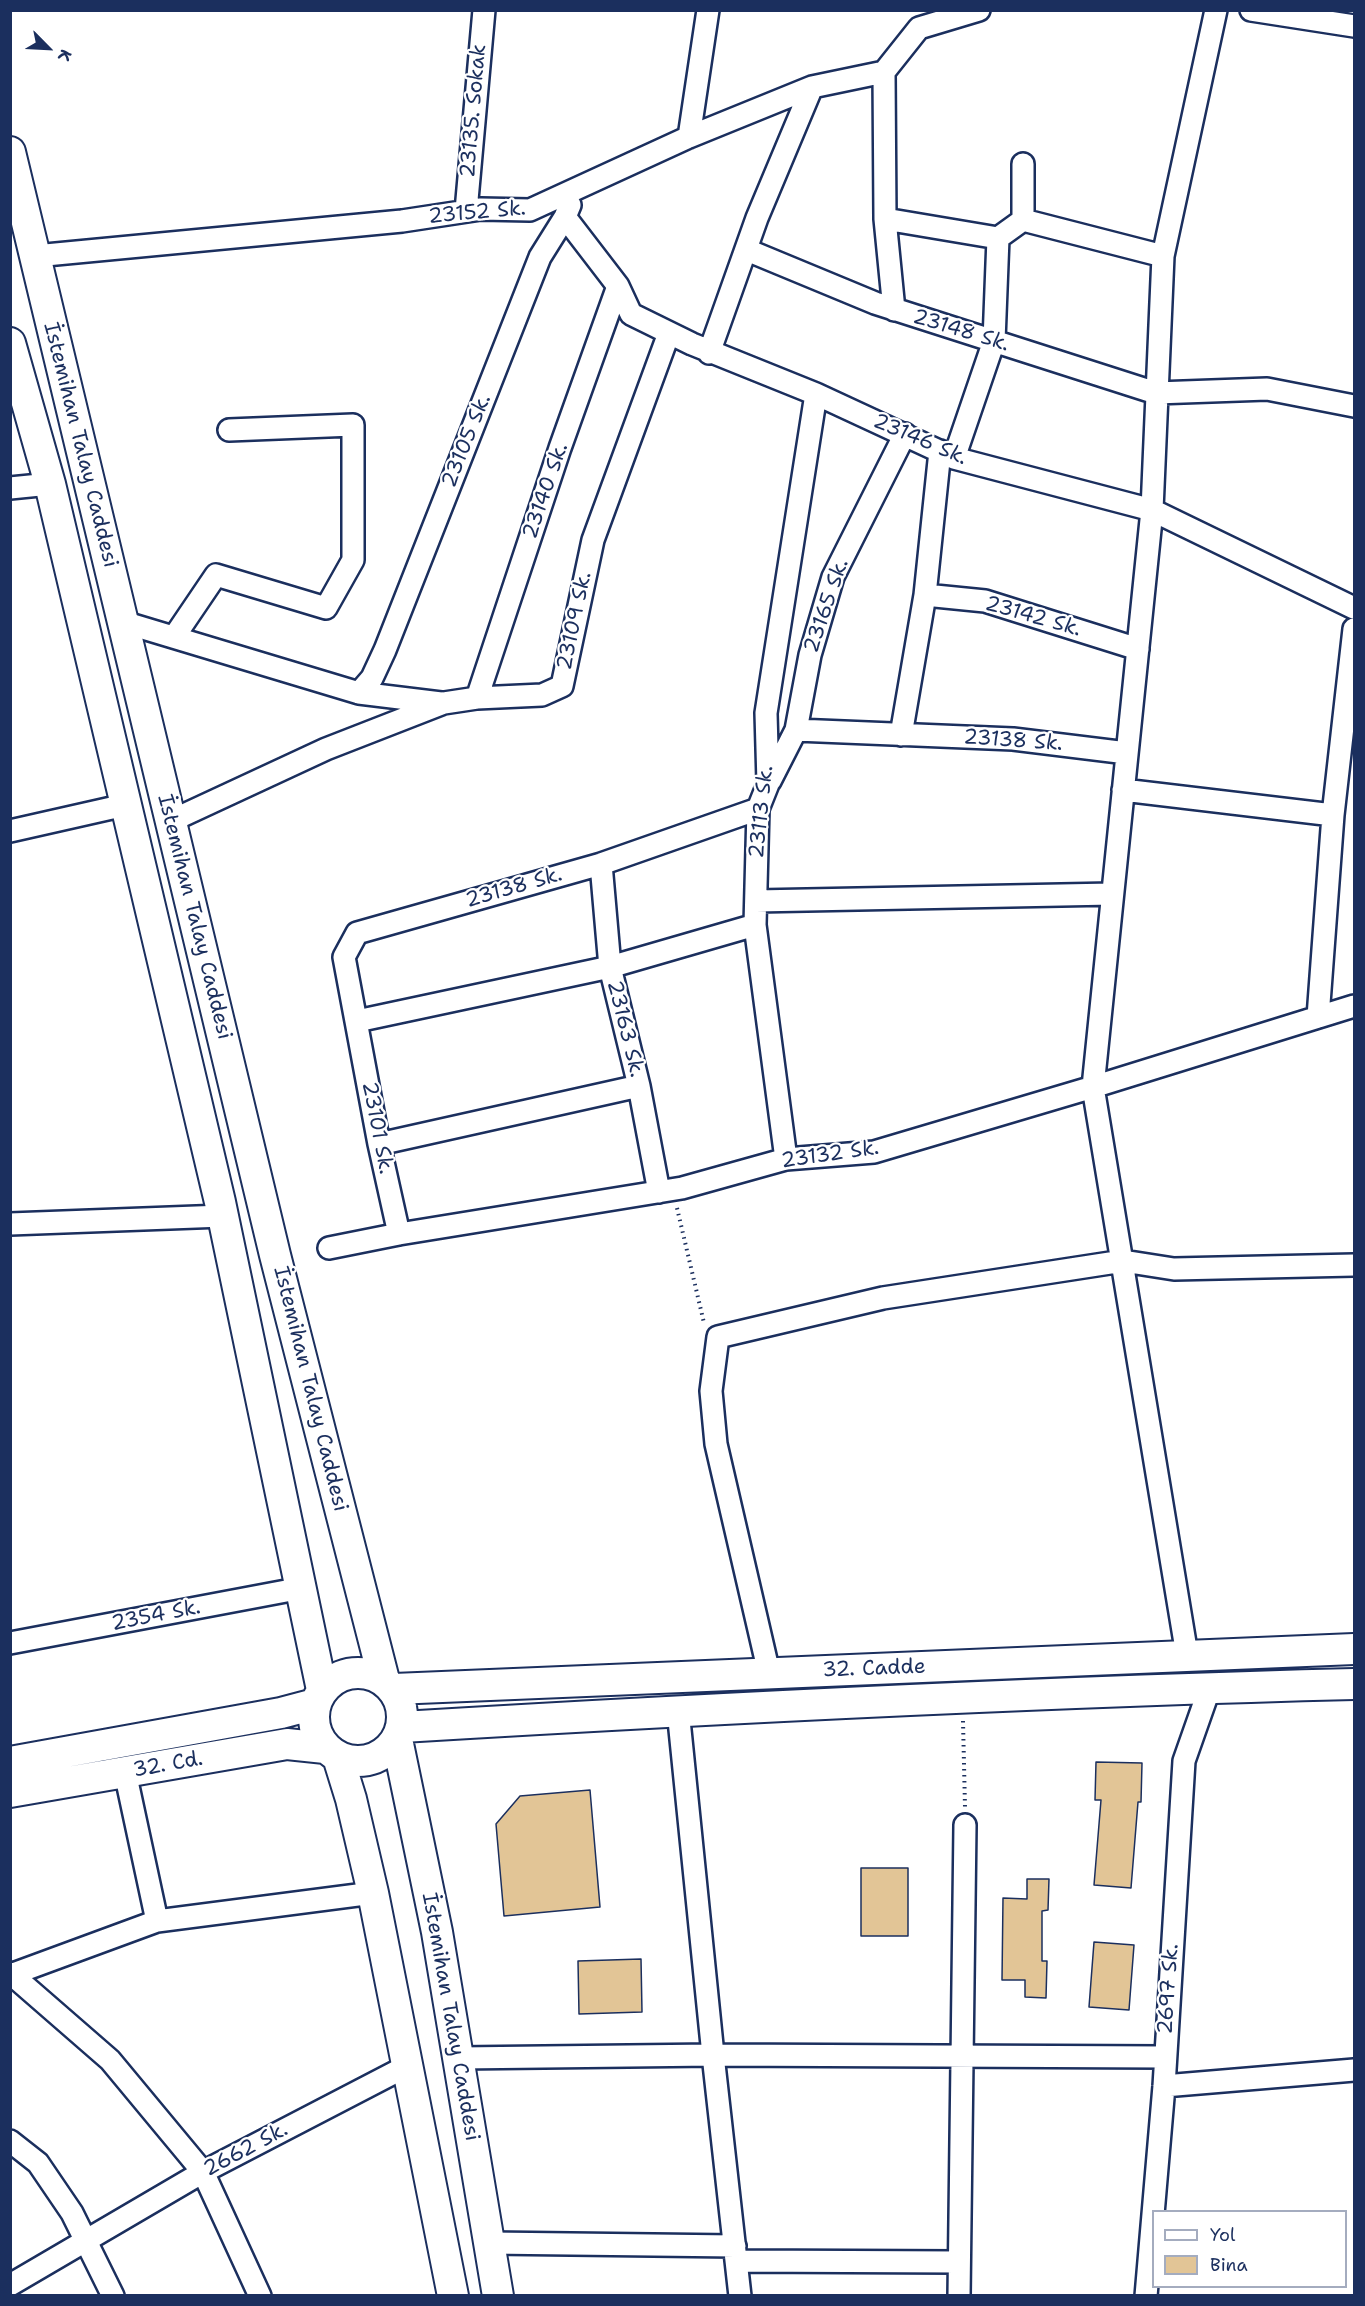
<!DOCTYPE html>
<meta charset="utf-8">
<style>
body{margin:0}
#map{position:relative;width:1365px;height:2306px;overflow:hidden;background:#fff;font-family:"Shantell Sans",sans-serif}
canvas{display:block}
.frame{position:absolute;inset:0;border:12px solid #1b2f5e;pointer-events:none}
.legend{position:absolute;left:1152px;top:2210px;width:195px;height:78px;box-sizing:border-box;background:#fff;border:2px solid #a4acbf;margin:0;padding:8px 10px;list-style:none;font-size:18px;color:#1b2f5e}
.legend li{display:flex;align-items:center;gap:12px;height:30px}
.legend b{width:30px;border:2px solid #a4acbf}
.north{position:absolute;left:18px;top:18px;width:60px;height:60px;-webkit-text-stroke:4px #fff;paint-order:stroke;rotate:114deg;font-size:16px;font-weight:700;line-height:24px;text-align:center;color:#1b2f5e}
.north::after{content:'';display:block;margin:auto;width:21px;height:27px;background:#1b2f5e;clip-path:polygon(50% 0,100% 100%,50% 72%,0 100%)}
</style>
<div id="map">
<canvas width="1365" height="2306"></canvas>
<div class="frame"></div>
<ul class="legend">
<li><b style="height:8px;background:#fff"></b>Yol</li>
<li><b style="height:16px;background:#e2c596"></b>Bina</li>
</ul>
<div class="north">K</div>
</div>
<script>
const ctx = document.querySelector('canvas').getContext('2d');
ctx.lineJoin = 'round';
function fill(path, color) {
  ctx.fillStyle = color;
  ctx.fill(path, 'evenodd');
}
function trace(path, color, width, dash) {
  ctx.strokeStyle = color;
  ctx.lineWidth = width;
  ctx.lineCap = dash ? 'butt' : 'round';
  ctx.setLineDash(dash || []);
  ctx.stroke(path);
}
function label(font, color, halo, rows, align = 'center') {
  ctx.font = font + ' "Shantell Sans",sans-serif';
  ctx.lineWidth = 4.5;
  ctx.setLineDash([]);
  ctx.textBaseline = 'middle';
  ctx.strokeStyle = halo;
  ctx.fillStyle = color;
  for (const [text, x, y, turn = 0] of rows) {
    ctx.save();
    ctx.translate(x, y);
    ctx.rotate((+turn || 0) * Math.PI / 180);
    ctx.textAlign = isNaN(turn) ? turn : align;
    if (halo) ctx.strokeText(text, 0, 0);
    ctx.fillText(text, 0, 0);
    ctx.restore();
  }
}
const building = new Path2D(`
 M1096,1762L1142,1763L1141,1802H1138L1131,1888L1094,1885L1101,1800H1095Z
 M590,1790L600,1907L504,1916L496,1824L520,1796Z
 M861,1868H908V1936H861Z
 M1027,1879H1049L1048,1910L1042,1911V1961H1047L1046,1998L1025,1997V1980H1002L1003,1898L1027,1899Z
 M1094,1942L1134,1945L1129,2010L1089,2007Z
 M641,1959L642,2012L579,2014L578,1961Z`);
const path = new Path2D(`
 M677,1208L704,1323
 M963,1721L965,1807`);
const street = new Path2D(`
 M1251,10L1354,26
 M884,72L885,219L894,310
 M689,137L708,10
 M1023,164V220
 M466,211L484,10
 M565,217L618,286L631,314L692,344L816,394L954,458L1152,510L1354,608
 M885,219L998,238L1023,220L1163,256
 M747,250L875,303L1156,393L1267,389L1354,406
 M35,256L402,221L481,209L530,210L689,137L812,87L884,72L919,28L979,10
 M709,353L757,218L812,87
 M954,458L994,341L998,238
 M10,488L50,484
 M925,595L985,601L1138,649
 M123,622L359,693L441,703
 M174,637L216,575L326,608L353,560V425L229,430
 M359,693L372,678L385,650L540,257L565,217L570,205
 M477,698L560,448L618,286
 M796,730L1013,739L1127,753
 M901,735L925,595L940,451
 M770,781L796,730L810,655L833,577L905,434
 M1123,790L1333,815
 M171,821L326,749L444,703L477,698L542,695L562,686L593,540L669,333
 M10,831L125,805
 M601,864L610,967L639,1086L659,1192
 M756,901L1112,894
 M1318,1017L1333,815L1354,629
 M357,1021L610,967L755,925
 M379,1144L639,1086
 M786,1159L755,925L758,809L768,784L766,713L816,394
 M10,1224L223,1216
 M399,1234L379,1144L344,957L357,933L601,864L758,809
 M329,1248L399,1234L682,1188L786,1159L874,1152L1093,1087L1354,1006
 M10,1643L302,1588
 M1187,1655L1093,1087L1152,510L1163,256L1216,10
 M769,1673L716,1444L711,1391L718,1337L883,1298L1123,1261L1174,1269L1354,1265
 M678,1710L713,2055L740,2296
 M125,1772L157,1921
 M10,1973L110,2060L203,2172L260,2296
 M13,1974L157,1921L373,1893
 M459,2058L713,2055L1165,2057
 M1164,2086L1354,2070
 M10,2141L38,2163L72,2213L113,2296
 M489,2243L735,2246
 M737,2261L959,2262
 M10,2285L203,2172L409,2065
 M959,2296L965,1825
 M1146,2296L1164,2086L1184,1761L1210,1687`);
const secondary = new Path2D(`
 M10,152L275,1255L384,1680
 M10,343L50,484L220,1202L322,1690
 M314 1717a44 44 0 1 1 88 0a44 44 0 1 1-88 0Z
 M394,1689L1354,1649
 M402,1727C719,1708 1037,1692 1354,1684
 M397,1739L437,1932L498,2296
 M338,1757L351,1799L373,1893L453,2296
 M10,1762L281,1713L315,1704
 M10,1792L287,1744L325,1748`);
const streetNames = [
 ["23135. Sokak",474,111,-85],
 ["23152 Sk.",477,213,-5],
 ["23148 Sk.",961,331,17],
 ["23146 Sk.",920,440,23],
 ["23105 Sk.",467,441,-68],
 ["İstemihan Talay Caddesi",80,445,76],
 ["23140 Sk.",546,491,-71],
 ["23165 Sk.",827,606,-71],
 ["23142 Sk.",1033,617,16],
 ["23109 Sk.",575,621,-78],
 ["23138 Sk.",1013,741,4],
 ["23113 Sk.",762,812,-84],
 ["23138 Sk.",514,888,-16],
 ["İstemihan Talay Caddesi",194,917,76],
 ["23163 Sk.",625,1029,76],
 ["23101 Sk.",377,1128,79],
 ["23132 Sk.",830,1155,-8],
 ["İstemihan Talay Caddesi",310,1389,76],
 ["2354 Sk.",156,1616,-11],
 ["32. Cadde",874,1669,-2],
 ["32. Cd.",168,1765,-10],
 ["2697 Sk.",1169,1989,-86],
 ["İstemihan Talay Caddesi",450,2017,80],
 ["2662 Sk.",246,2150,-28]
];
fill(building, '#e2c596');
trace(building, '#1b2f5e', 1.5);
trace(street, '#1b2f5e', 26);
trace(secondary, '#1b2f5e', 34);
trace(path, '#1b2f5e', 4, [1.5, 4.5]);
trace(street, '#fff', 21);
trace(secondary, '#fff', 30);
label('21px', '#1b2f5e', '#fff', streetNames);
</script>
